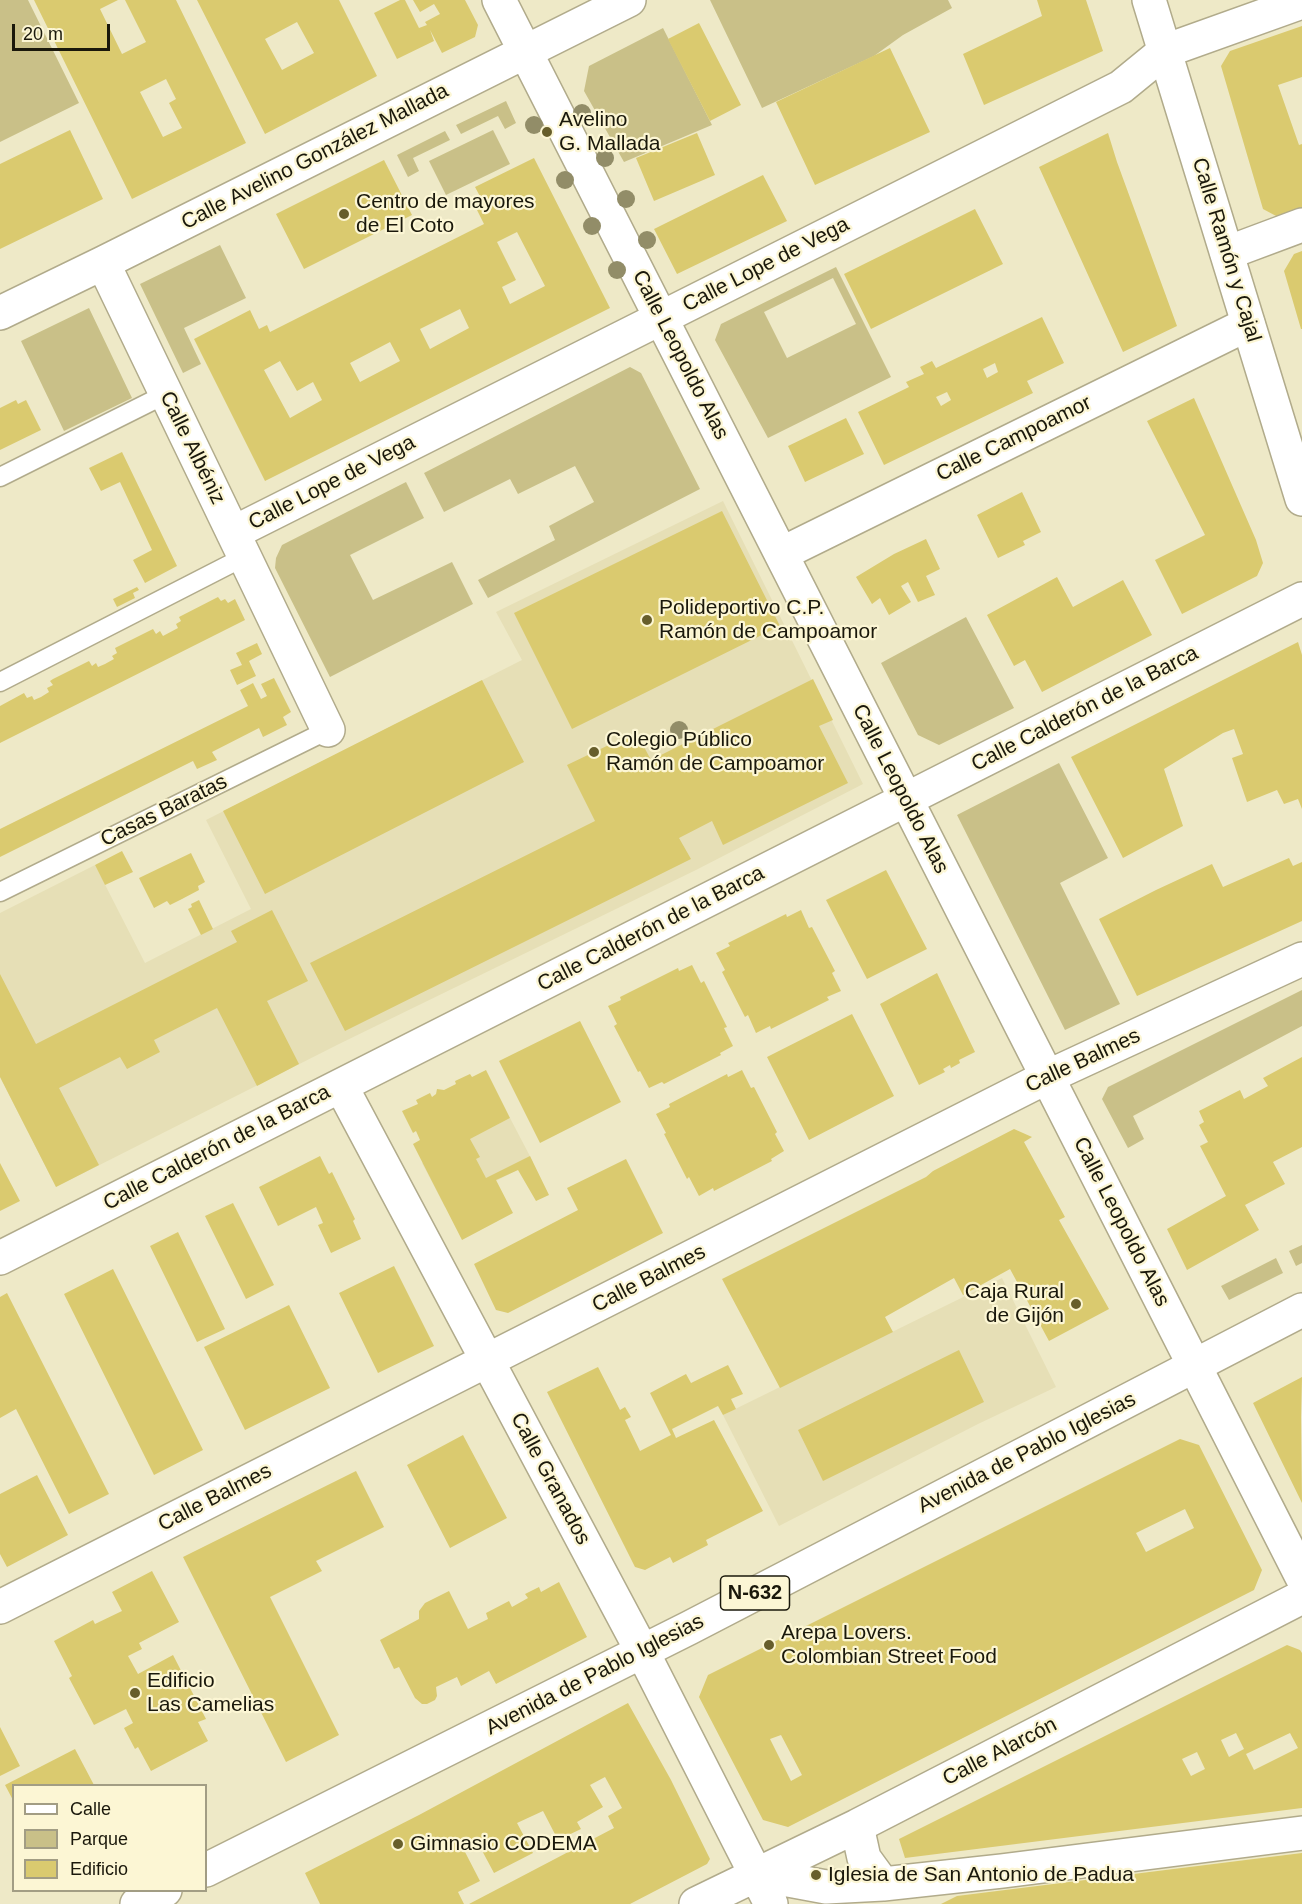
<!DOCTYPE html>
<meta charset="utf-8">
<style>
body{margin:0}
#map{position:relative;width:1302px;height:1904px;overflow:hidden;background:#eee9c7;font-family:Arial,sans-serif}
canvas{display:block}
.legend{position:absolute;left:12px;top:1784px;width:195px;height:108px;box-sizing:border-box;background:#fcf6d4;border:2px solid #a29d84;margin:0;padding:8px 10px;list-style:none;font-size:18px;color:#1a180b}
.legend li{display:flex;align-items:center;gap:12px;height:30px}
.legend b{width:30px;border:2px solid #a29d84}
.scale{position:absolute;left:12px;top:24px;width:98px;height:27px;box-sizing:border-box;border:3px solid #1a180b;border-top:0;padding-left:8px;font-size:18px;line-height:21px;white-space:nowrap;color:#1a180b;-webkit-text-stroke:4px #fcf6d4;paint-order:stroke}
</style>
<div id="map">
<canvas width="1302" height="1904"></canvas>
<ul class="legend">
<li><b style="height:8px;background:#fff"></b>Calle</li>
<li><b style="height:16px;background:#c9c088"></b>Parque</li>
<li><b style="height:16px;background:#daca6f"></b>Edificio</li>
</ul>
<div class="scale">20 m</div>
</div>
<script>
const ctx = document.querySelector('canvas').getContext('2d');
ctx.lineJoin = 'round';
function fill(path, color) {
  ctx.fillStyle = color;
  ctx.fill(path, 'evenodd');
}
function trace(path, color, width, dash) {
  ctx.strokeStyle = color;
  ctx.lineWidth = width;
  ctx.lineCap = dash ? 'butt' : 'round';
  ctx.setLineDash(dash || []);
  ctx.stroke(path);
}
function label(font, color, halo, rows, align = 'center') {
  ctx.font = font + ' Arial,sans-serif';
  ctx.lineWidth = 4.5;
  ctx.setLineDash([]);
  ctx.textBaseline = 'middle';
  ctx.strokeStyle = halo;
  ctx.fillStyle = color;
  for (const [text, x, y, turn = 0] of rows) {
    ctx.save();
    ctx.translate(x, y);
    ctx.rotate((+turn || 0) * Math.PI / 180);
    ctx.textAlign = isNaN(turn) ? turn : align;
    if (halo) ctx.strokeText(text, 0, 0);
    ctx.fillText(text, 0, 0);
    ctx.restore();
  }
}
const built = new Path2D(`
 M723,501L863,784L696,870L339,1044L56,1187L0,1077V913L95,865L145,963L251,909L206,820L522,660L496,612Z
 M510,1118L533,1162L445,1207L422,1163Z
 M1002,1278L1056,1387L978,1424L779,1526L723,1415Z`);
const green = new Path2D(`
 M0,0H28L79,103L0,142Z
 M710,0H948L952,8L903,35L874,56L762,108Z
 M663,28L712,125L624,162L584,91L589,66Z
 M506,101L516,123L505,129L498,116L461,134L456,125Z
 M493,130L510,164L446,195L429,161Z
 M445,131L450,140L413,158L419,171L408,177L397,155Z
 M220,245L246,298L184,328L201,364L183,373L140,284Z
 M836,267L891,377L768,438L715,340L721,324ZM833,278L856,324L787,358L764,312Z
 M89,308L132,398L64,431L21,341Z
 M630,367L641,373L700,489L488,598L478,580L555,540L549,526L594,502L575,466L518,494L510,479L444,512L424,473Z
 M406,482L424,518L350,555L373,600L452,562L473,604L330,677L275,568L276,558L282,545Z
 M966,617L1014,708L939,745L918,735L881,663Z
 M1059,763L1108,858L1060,883L1120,1004L1065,1030L957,815Z
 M1302,990V1026L1133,1116L1144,1139L1128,1148L1102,1099L1108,1087Z
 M1302,1245V1263L1296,1266L1289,1251Z
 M1276,1258L1283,1273L1229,1300L1221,1286Z`);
const building = new Path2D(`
 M34,0H118L100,9L122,54L146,42L125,0H176L246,143L132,199ZM166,79L176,99L169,103L182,128L163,137L140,92Z
 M197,0H339L377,76L265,134ZM297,22L314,53L282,70L265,39Z
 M400,0H405L419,28L427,25L425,22L440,14L434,4L420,12L413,0H465L478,25L475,37L442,53L430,30L434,41L397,59L374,13Z
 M1037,0H1086L1103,51L984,105L963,54L1042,16Z
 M699,23L741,105L710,121L668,39Z
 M1302,26V77L1278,85L1299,145L1302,144V209L1278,217L1263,209L1221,66L1230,51Z
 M890,48L930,132L815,185L776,102Z
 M70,130L103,199L0,249V164Z
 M697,133L715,175L654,201L636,158Z
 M1108,133L1117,162L1177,326L1123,352L1039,167Z
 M534,158L610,308L265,481L194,339L250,310L259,329L267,325L270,332L484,224L475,206L483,202L475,187ZM517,232L545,286L510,304L502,287L516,280L497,242ZM460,309L469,328L430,349L420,329ZM390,342L400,361L360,382L350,363ZM280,361L297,391L313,382L322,400L290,418L264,370Z
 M384,160L412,215L304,269L276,214Z
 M763,175L787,221L677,274L654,229Z
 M975,209L1003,264L871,329L844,274Z
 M1302,251V329H1301L1284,271L1294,254Z
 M1042,317L1064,363L1027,381L1033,393L884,465L858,412L909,387L906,382L924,374L920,367L932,361L936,368ZM995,363L998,372L987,378L983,369ZM947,392L951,400L941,406L936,397Z
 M1194,398L1256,540L1263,563L1257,576L1182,614L1155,560L1205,535L1147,421Z
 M16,400L18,404L26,400L41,430L0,450V408Z
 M846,418L864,454L805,482L788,446Z
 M122,452L177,566L145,583L133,560L152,550L120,482L101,491L89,468Z
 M1022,492L1041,532L1023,541L1025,545L998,558L977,515Z
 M722,511L780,626L572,729L514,613Z
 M926,539L940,569L926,576L935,595L918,602L908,582L901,586L911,602L889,615L880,598L872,604L856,577L894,554Z
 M1057,577L1073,607L1123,580L1152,635L1042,692L1025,660L1014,666L987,615Z
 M137,587L139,590L133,593L135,598L117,607L113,599Z
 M218,597L221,601L225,599L228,603L235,599L245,620L0,743V706L24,693L27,698L32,696L34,700L41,697L49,692L47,688L53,685L50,681L53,679L89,661L92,666L96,663L98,667L105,664L114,659L112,656L117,653L115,648L153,629L156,634L160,631L163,636L178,628L176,624L181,621L179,617Z
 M1298,642L1302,655V809L1298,799L1284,804L1277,790L1247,802L1232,758L1243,754L1234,729L1223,733L1164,769L1183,826L1123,858L1071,757Z
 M257,643L262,654L249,661L256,676L237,685L230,670L242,665L236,653Z
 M274,678L291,712L283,717L287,725L263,737L259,728L212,752L217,760L197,769L193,761L0,857V829L248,706L240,690L253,683L261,699L267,696L261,684Z
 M813,679L833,720L819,726L848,783L723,845L712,821L679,838L691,859L345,1031L310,963L595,821L567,765L636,732L651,760Z
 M482,680L524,762L265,894L223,811Z
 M122,851L133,872L105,885L95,865Z
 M191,853L205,882L198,886L199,890L182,899L170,905L167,901L154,908L139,878Z
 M1289,858L1293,866L1302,862V921L1137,996L1099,919L1156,890L1212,864L1223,887Z
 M886,870L927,949L867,979L826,900Z
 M199,900L213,929L201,935L188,909L192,907L191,904Z
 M272,910L308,981L267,1001L299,1064L257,1086L217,1008L154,1040L160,1052L127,1069L120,1057L59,1088L99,1165L56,1187L0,1077V974L36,1044L237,942L231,931Z
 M801,910L809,928L812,927L835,971L832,973L841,991L827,997L829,1000L771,1029L770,1026L756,1033L748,1015L745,1017L722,972L725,970L716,953L730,946L728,943L786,914L787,917Z
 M692,965L701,983L704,981L727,1027L724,1028L733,1046L720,1053L721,1055L664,1084L662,1082L649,1088L640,1071L638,1072L614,1026L617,1024L608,1006L621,1000L620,997L678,968L679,971Z
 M937,973L975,1052L959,1060L960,1063L951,1068L950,1065L943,1069L945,1072L919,1085L880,1004Z
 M852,1014L894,1096L809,1140L767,1057Z
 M580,1021L621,1102L540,1143L499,1061Z
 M1302,1057V1147L1273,1162L1285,1184L1245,1205L1259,1230L1187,1270L1167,1229L1226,1196L1200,1146L1208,1142L1199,1125L1204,1122L1199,1111L1240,1090L1244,1099L1268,1086L1263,1078Z
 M486,1070L510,1118L470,1139L480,1157L476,1159L486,1178L530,1156L549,1195L536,1201L518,1170L496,1180L513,1213L462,1240L413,1144L420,1140L416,1131L413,1133L402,1111L418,1104L416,1100L430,1093L432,1097L436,1094L437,1089L444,1090L456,1084L455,1081L470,1074L472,1077Z
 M742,1070L751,1088L754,1087L777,1132L775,1134L784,1151L771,1159L772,1161L714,1191L713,1188L699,1196L689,1177L687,1179L664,1134L666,1133L656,1114L670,1107L669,1104L727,1074L728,1077Z
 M1014,1129L1032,1137L1024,1142L1065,1217L1059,1220L1109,1309L1049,1341L1010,1269L963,1295L954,1278L885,1317L893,1332L780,1388L722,1279L926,1177L933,1171Z
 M320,1156L329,1174L332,1172L355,1219L353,1221L361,1239L331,1253L318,1225L323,1223L316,1207L278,1226L259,1187Z
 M626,1159L663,1233L508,1313L496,1310L474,1264L578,1210L567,1188Z
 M0,1163L20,1201L0,1211Z
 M233,1203L274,1285L246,1299L205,1216Z
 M178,1232L225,1329L197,1342L150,1246Z
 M394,1266L434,1346L378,1373L339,1293Z
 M113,1269L203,1450L154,1475L64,1294Z
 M7,1293L109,1494L69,1514L16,1409L0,1418V1297Z
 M289,1305L330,1388L245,1430L204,1347Z
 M959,1350L984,1402L823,1481L798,1430Z
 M728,1365L743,1394L731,1399L736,1409L723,1415L718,1406L672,1429L676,1438L714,1420L763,1511L706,1540L708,1545L673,1563L670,1557L645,1570L635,1567L547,1392L598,1367L620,1410L625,1407L631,1417L625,1420L640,1451L671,1435L650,1393L686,1374L691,1383Z
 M1302,1377L1301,1417L1302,1503L1253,1403Z
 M463,1435L507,1518L450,1548L407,1465Z
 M1180,1439L1199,1445L1262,1570L1254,1590L788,1827L763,1820L699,1697L708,1675ZM1185,1509L1194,1528L1146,1552L1136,1533ZM781,1735L802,1775L791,1781L770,1739Z
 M356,1471L384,1527L316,1561L322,1571L270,1597L339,1735L286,1762L183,1557Z
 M37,1475L68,1535L7,1567L0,1554V1494Z
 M152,1571L179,1622L139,1643L142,1649L128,1656L138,1674L173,1655L206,1719L198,1722L208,1741L151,1771L138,1747L135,1749L124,1728L133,1723L126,1709L94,1725L69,1678L72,1676L54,1641L93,1620L95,1624L122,1611L112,1592Z
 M559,1582L587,1637L496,1684L489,1671L461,1686L457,1677L436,1687L437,1696L435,1700L427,1704H422L415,1698L399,1667L394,1669L380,1640L419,1619V1611L425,1603L449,1591L468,1629L488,1619L486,1613L509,1601L512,1607L528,1598L525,1594L539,1587L541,1592Z
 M1287,1645L1300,1650L1302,1653V1808L905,1858L899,1839ZM1236,1733L1244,1749L1229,1757L1221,1740ZM1290,1733L1298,1748L1254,1770L1246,1754ZM1197,1752L1205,1769L1191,1776L1182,1759Z
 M628,1703L671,1780L710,1859L707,1864L630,1904H469L614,1828L608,1816L622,1808L605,1777L590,1785L603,1807L577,1822L581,1829L558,1840L543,1811L517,1823L533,1853L494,1873L479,1845L465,1852L480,1881L458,1892L464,1904H320L305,1873L419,1815Z
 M0,1727L20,1766L0,1776Z
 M75,1749L94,1785H14V1802L5,1785Z
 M1302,1853V1904H941L957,1896Z`);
const service = new Path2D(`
 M0,477L166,394
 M0,682L244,557
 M0,892L328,730`);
const minor = new Path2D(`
 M499,0L1302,1577
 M1227,253L1302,225
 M103,263L328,730
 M0,313L103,263L629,0
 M233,533L1121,87L1165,51L1302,2
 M781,554L1248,324
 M341,1086L642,1651L771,1904
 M0,1258L1302,599
 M0,1607L1047,1077L1302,959
 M857,1826L864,1858L883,1884
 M756,1874L826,1887L883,1884L1002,1871L1302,1833
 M696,1904L857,1826L1302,1597`);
const secondary = new Path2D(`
 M1149,0L1302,499`);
const primary = new Path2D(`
 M206,1870L689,1628L1302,1310
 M137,1904L165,1890`);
const trees = [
 [582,113],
 [534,125],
 [605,158],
 [565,180],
 [626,199],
 [592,226],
 [647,240],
 [617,270],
 [679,730]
];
const markers = [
 [547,132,6,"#675e2b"],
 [344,214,6,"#675e2b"],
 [647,620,6,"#675e2b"],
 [594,752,6,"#675e2b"],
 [1076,1304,6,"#675e2b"],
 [769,1645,6,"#675e2b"],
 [135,1693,6,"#675e2b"],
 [398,1844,6,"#675e2b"],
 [816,1875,6,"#675e2b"]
];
const shields = [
 [755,1593,69]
];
const shieldNames = [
 ["N-632",755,1593]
];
const poiNames = [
 ["Avelino",559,120],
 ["G. Mallada",559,144],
 ["Centro de mayores",356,202],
 ["de El Coto",356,226],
 ["Polideportivo C.P.",659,608],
 ["Ramón de Campoamor",659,632],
 ["Colegio Público",606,740],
 ["Ramón de Campoamor",606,764],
 ["Caja Rural",1064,1292,"right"],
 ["de Gijón",1064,1316,"right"],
 ["Arepa Lovers.",781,1633],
 ["Colombian Street Food",781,1657],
 ["Edificio",147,1681],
 ["Las Camelias",147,1705],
 ["Gimnasio CODEMA",410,1844],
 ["Iglesia de San Antonio de Padua",828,1875]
];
const streetNames = [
 ["Calle Avelino González Mallada",315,157,-27],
 ["Calle Ramón y Cajal",1226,250,73],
 ["Calle Lope de Vega",766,265,-27],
 ["Calle Leopoldo Alas",680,355,63],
 ["Calle Campoamor",1014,439,-26],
 ["Calle Albéniz",192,448,64],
 ["Calle Lope de Vega",332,483,-27],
 ["Calle Calderón de la Barca",1085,709,-27],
 ["Calle Leopoldo Alas",900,789,63],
 ["Casas Baratas",164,811,-26],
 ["Calle Calderón de la Barca",651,929,-27],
 ["Calle Balmes",1083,1061,-25],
 ["Calle Calderón de la Barca",217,1148,-27],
 ["Calle Leopoldo Alas",1121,1222,63],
 ["Calle Balmes",649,1279,-27],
 ["Avenida de Pablo Iglesias",1027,1453,-27],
 ["Calle Granados",550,1479,62],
 ["Calle Balmes",215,1498,-27],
 ["Avenida de Pablo Iglesias",595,1675,-27],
 ["Calle Alarcón",1000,1752,-27]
];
fill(built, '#e6dfb6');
fill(green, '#c9c088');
fill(building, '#daca6f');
trace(service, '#b1ab8b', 21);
trace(minor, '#b1ab8b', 36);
trace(secondary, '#b1ab8b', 36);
trace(primary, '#b1ab8b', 36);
trace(service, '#fff', 18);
trace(minor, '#fff', 33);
trace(secondary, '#fff', 33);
trace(primary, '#fff', 33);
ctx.fillStyle = '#928d68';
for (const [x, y] of trees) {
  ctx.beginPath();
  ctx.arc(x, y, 9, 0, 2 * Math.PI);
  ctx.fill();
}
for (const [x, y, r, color] of markers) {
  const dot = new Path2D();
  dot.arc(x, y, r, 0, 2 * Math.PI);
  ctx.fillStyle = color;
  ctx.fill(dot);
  trace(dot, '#fcf6d4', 2);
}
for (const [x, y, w] of shields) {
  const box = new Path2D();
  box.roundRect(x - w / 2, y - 17, w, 34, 4.5);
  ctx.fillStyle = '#fcf6d4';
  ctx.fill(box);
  trace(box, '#1a180b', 1.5);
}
label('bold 20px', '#1a180b', null, shieldNames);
label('21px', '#1a180b', '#fcf6d4', poiNames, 'left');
label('21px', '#1a180b', '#fcf6d4', streetNames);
</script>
